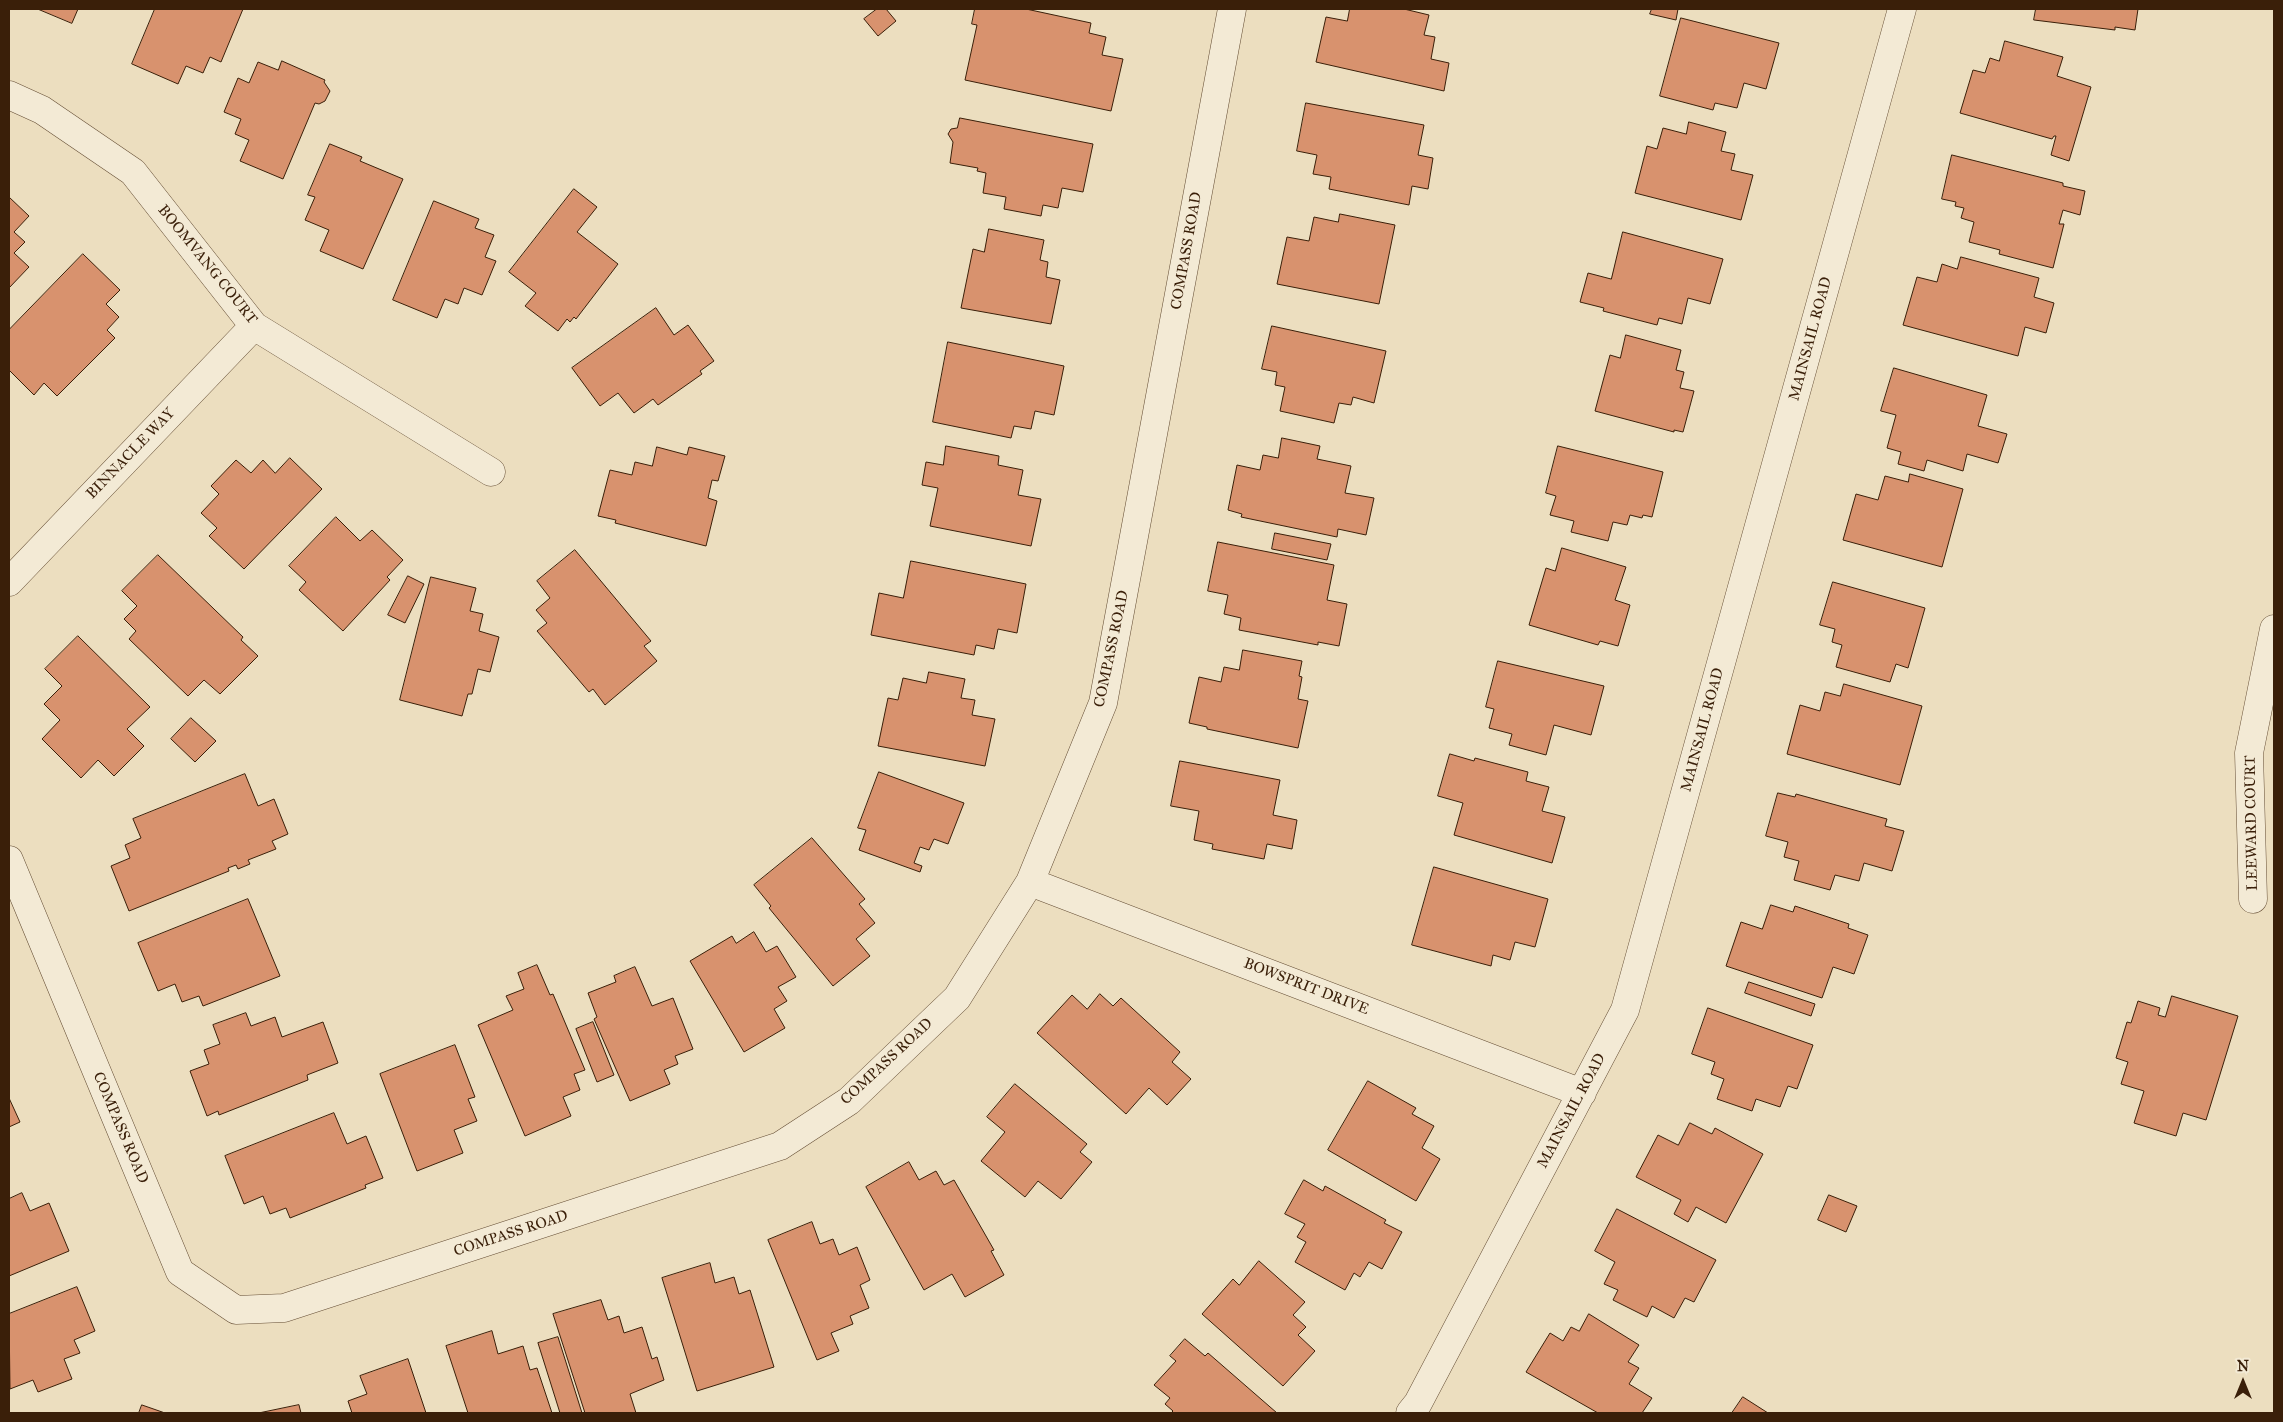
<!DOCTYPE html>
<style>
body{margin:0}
#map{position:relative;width:2283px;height:1422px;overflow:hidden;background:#ecdebf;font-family:"IM FELL Great Primer",serif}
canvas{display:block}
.frame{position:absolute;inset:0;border:10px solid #3a1f09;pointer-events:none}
.north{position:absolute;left:2218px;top:1357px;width:50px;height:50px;-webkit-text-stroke:4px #f3ead5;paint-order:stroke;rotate:0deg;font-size:14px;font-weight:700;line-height:20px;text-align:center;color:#3a1f09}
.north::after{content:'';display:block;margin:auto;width:18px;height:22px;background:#3a1f09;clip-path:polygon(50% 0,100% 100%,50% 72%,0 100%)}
</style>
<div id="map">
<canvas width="2283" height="1422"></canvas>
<div class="frame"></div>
<div class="north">N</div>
</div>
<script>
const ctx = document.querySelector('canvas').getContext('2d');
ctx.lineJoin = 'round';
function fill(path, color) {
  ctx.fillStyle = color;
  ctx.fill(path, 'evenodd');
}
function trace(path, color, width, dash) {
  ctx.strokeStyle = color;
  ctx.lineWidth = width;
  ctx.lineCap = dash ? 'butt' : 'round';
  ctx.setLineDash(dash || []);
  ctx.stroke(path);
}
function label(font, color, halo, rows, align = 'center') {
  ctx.font = font + ' "IM FELL Great Primer",serif';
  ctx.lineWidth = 4.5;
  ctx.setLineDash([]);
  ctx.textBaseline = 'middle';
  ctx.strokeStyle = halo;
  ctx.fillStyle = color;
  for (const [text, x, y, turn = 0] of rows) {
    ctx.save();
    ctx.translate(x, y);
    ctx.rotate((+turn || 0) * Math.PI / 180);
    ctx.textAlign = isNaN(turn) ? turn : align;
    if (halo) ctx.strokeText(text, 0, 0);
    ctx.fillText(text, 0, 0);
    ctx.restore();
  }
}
const building = new Path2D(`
 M38,9H78L72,23Z
 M155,9H243L221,62L210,57L203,73L186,66L178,84L132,64Z
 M877,9H886L896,21L878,36L864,19Z
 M975,9H1026L1091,23L1089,33L1106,37L1102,55L1123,59L1111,111L965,80L977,25L972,24Z
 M1350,9H1404L1429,15L1424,35L1435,37L1431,59L1449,63L1444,91L1316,62L1326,17L1347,21Z
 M1652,9H1678L1676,20L1650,14Z
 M2036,9H2138L2135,30L2115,27V30L2034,20Z
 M1681,18L1779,43L1766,89L1744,83L1737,108L1715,103L1713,110L1660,96Z
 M2005,41L2063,57L2057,76L2091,87L2069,161L2051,155L2056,136H2054L2052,139L1960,113L1973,70L1985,73L1990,58L1999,61Z
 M282,61L325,80L324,82L330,91L325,101L319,104L315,103L283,179L240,161L249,140L235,134L241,119L224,112L238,78L249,83L258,62L278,70Z
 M1306,103L1424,125L1418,155L1433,158L1428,189L1412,186L1409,205L1329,189L1331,177L1313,174L1317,155L1297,151Z
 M960,118L1093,144L1083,192L1062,188L1058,208L1043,205L1041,216L1004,209L1006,197L983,193L986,173L977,171L978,168L950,163L953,142L948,134L951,129L957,128Z
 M1689,122L1726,132L1721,151L1735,154L1731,170L1753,175L1741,220L1635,193L1647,146L1657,149L1663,128L1686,134Z
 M330,144L362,157L360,161L403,179L363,269L320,251L329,230L305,220L315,197L308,195Z
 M1952,155L2063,183V186L2085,191L2080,215L2063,210L2059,224H2064L2053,268L1999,254L2000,250L1969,242L1974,222L1961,218L1964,208L1955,206L1956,202L1942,199Z
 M574,189L597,207L577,232L618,264L576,319L574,317L570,322L567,319L558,331L525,306L536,293L509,272Z
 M9,197L29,216L14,232L25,242L14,253L29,267L9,288Z
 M434,201L479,219L475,228L494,235L485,257L496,261L482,295L464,288L458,304L445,299L437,318L393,300Z
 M1340,214L1395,225L1379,304L1277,284L1287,237L1309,241L1314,217L1338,222Z
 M989,229L1044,240L1040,260L1048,262L1046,277L1060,280L1051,324L961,308L973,249L984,252Z
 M1623,232L1723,259L1710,304L1688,298L1682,324L1659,318L1657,325L1603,311L1604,308L1580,302L1588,273L1611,279Z
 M83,254L120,290L106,304L119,317L107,330L115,338L57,396L44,383L34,395L9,370V330Z
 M1961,257L2039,278L2034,297L2054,303L2046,333L2025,327L2018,356L1903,325L1917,277L1937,282L1942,264L1957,269Z
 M656,308L674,335L688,325L714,361L700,371L702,374L658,405L653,399L634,413L618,393L600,406L572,368Z
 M1272,326L1386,351L1374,403L1353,397L1351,405L1339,403L1334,423L1280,411L1285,387L1275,385L1277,372L1262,369Z
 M1626,335L1681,350L1676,370L1684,372L1680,388L1694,391L1683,432L1674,430V432L1595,411L1610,355L1620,358Z
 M948,342L1064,366L1054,415L1035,411L1031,429L1014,426L1011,438L933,422Z
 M1894,368L1987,395L1978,426L2007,434L1998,463L1967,454L1963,471L1927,460L1924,471L1898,464L1901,452L1887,448L1896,415L1881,411Z
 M1282,438L1320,446L1317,459L1351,466L1345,493L1374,498L1366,535L1338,529L1337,537L1241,517L1242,514L1228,510L1237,465L1260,470L1263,455L1278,458Z
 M946,446L999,456L998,465L1023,470L1018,495L1041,499L1031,546L930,526L938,488L922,485L926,462L943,465Z
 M1558,446L1663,472L1652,517L1643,515L1642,518L1630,515L1627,525L1613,522L1608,541L1571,532L1574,521L1550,515L1556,496L1546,493Z
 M657,447L687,455L689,447L725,456L718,481L712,480L708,498L717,501L706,546L615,523L616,520L598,516L610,470L632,475L635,462L652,466Z
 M290,458L322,489L244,569L209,536L217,528L201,513L219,494L211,486L236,460L251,473L263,460L275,473Z
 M1910,474L1963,489L1942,567L1843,540L1856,494L1878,500L1885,476L1908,482Z
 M336,517L360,541L372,530L403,560L387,577L390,580L343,631L299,590L306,582L289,566Z
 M1275,533L1331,544L1327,560L1272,549Z
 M1218,542L1334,565L1327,600L1347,604L1339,646L1318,642V645L1239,630L1241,618L1224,614L1228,595L1208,591Z
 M1562,548L1626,567L1615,600L1630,605L1618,646L1600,641L1598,645L1529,625L1546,568L1555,571Z
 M575,550L651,641L644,646L657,661L605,705L593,689L589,692L537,631L547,623L536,610L550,598L537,581Z
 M158,555L243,637L241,640L258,656L220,694L204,680L188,696L129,639L136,631L124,619L137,606L122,591Z
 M911,561L1026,584L1017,633L998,629L994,649L976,645L974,655L871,635L879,593L903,598Z
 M408,576L424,584L405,623L388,615Z
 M431,577L476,588L470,611L483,614L479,631L499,637L490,672L478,669L472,694H468L462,716L400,700Z
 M1833,582L1925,608L1908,668L1896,664L1890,682L1836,667L1842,645L1832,642L1835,629L1820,625Z
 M78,636L150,707L127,729L144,746L114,776L98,760L81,778L42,739L60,720L44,704L62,686L45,669Z
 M1243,650L1302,661L1299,676L1302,677L1298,699L1308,701L1298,748L1207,729V727L1189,723L1199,677L1221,682L1224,667L1239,670Z
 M1498,661L1604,686L1591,735L1554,725L1546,755L1509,745L1512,734L1489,728L1494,709L1486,707Z
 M929,672L965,679L961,698L975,700L972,715L995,719L985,766L878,746L888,698L898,700L903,678L926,683Z
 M1844,684L1922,706L1900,785L1787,754L1800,705L1820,711L1825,692L1840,696Z
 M191,718L216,741L195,762L171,739Z
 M1450,754L1474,761L1475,758L1528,772L1526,781L1549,787L1542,811L1565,817L1552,863L1454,835L1463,803L1438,796Z
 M1180,761L1280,780L1273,815L1297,820L1292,849L1267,844L1264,859L1212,849L1213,844L1194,840L1199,811L1171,806Z
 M879,772L964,803L948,844L934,839L929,850L920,847L914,863L922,866L920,872L859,850L866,830L858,828Z
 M245,774L258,806L274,799L288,834L272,841L276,849L248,860L250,864L238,869L236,865L228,868L229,871L129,911L111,866L130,858L125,845L141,838L133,819Z
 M1778,793L1795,797L1796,794L1887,819L1885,826L1904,831L1892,871L1864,863L1859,881L1835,875L1830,890L1794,880L1799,861L1784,857L1788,842L1766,836Z
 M812,838L865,899L859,904L875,923L856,939L870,956L833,986L769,908L771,906L754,885Z
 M1434,867L1548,899L1535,947L1515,942L1510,960L1493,955L1491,966L1412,945Z
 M248,899L280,976L203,1006L199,996L182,1002L175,984L158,991L138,943Z
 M1771,905L1793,912L1795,906L1849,924L1848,928L1868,935L1854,974L1833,967L1822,998L1726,966L1741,922L1762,929Z
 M754,932L766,952L777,946L796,977L778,987L787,1001L774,1009L785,1028L744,1052L690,961L732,936L736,943Z
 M537,965L550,995L553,994L585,1070L574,1074L580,1090L563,1097L571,1116L525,1136L478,1025L513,1010L506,996L524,989L518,973Z
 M635,967L652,1006L673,998L693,1049L675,1056L678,1064L664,1070L670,1084L630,1101L594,1019L597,1017L588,993L616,982L614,976Z
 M1749,982L1815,1004L1811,1016L1745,993Z
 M1100,994L1113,1006L1121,998L1180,1052L1172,1062L1191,1079L1167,1105L1149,1088L1126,1114L1037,1033L1072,995L1087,1009Z
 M2172,996L2238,1016L2206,1120L2183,1113L2176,1136L2134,1123L2144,1091L2121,1084L2128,1062L2116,1058L2127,1022L2131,1023L2138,1001L2160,1008L2158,1015L2165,1017Z
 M1708,1008L1813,1045L1797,1089L1788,1086L1780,1107L1756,1099L1752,1111L1717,1099L1724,1079L1711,1074L1715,1062L1692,1054Z
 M246,1013L251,1026L275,1017L282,1037L323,1022L338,1063L307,1075L308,1080L219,1115L218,1111L207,1116L190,1071L209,1064L204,1050L220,1044L213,1025Z
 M593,1022L614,1075L597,1082L576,1029Z
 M455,1045L475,1097L468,1099L477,1121L454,1130L463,1153L417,1171L380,1074Z
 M1368,1081L1416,1108L1412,1114L1434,1126L1422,1148L1440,1159L1416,1201L1328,1150Z
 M1015,1084L1087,1144L1080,1152L1092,1162L1061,1199L1038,1181L1025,1197L981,1161L1005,1132L987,1117Z
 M9,1098L20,1122L9,1127Z
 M334,1113L347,1144L366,1136L383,1178L365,1185L366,1188L290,1218L286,1208L270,1214L263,1196L244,1204L225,1156Z
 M1690,1123L1712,1134L1715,1128L1763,1154L1726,1223L1696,1207L1688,1222L1674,1214L1681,1200L1636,1177L1658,1135L1678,1145Z
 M909,1162L919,1180L936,1171L944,1185L954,1180L994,1250L991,1251L1004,1275L965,1297L952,1274L924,1290L866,1187Z
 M1304,1180L1323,1191L1325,1186L1386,1220L1384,1223L1402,1232L1382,1269L1369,1262L1360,1277L1354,1273L1345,1290L1295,1262L1306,1242L1297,1237L1305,1224L1285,1214Z
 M22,1193L30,1211L49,1203L69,1251L9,1276V1199Z
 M1829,1195L1857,1206L1846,1232L1818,1220Z
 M1617,1209L1716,1260L1694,1302L1685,1298L1674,1318L1652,1306L1647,1317L1613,1300L1618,1290L1604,1284L1615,1262L1595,1251Z
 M812,1222L820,1244L833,1239L839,1255L857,1247L870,1280L860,1285L869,1308L850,1316L853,1324L831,1333L839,1351L817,1360L768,1240Z
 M1259,1261L1305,1302L1293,1315L1306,1327L1298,1335L1315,1351L1283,1386L1202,1314L1233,1279L1239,1285Z
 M710,1263L715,1283L734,1277L739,1294L750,1290L774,1367L697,1391L662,1278Z
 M77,1287L95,1331L74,1340L80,1353L64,1359L72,1379L38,1392L33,1380L10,1389L9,1314Z
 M601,1300L608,1320L619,1316L624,1333L642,1327L652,1359L657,1357L664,1380L630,1394L636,1413H585L553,1314Z
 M1589,1314L1639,1345L1628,1362L1639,1368L1629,1384L1652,1398L1642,1413H1598L1526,1372L1550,1333L1563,1341L1571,1327L1579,1331Z
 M492,1331L498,1354L523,1346L530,1370L537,1368L552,1413H468L446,1346Z
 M558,1337L582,1413H560L538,1343Z
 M1185,1339L1205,1356L1208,1353L1277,1413H1171L1173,1411L1165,1404L1170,1398L1154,1385L1176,1361L1170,1356Z
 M408,1359L426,1413H352L348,1401L367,1394L360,1376Z
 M1743,1397L1768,1413H1732Z
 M142,1405L165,1413H139Z
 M299,1405L301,1413H259Z`);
const minor = new Path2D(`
 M9,95L42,110L133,172L254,326L491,472
 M9,582L254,326
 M9,860L180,1272L236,1310L284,1308L780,1146L849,1101L957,998L1030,882L1103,703L1232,9
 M1030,882L1582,1093
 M2253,899L2249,753L2274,629
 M1410,1413L1418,1403L1625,1010L1902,9`);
const streetNames = [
 ["COMPASS ROAD",1187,251,-80],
 ["BOOMVANG COURT",207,265,51],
 ["MAINSAIL ROAD",1811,339,-75],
 ["BINNACLE WAY",131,454,-46],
 ["COMPASS ROAD",1112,649,-78],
 ["MAINSAIL ROAD",1703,730,-75],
 ["LEEWARD COURT",2252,823,-91],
 ["BOWSPRIT DRIVE",1306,987,21],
 ["COMPASS ROAD",887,1062,-43],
 ["MAINSAIL ROAD",1572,1111,-62],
 ["COMPASS ROAD",120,1128,67],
 ["COMPASS ROAD",511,1234,-18]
];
fill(building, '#d8926e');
trace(building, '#3a1f09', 1);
trace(minor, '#664f36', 29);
trace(minor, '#f3ead5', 28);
label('15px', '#3a1f09', '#f3ead5', streetNames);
</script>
